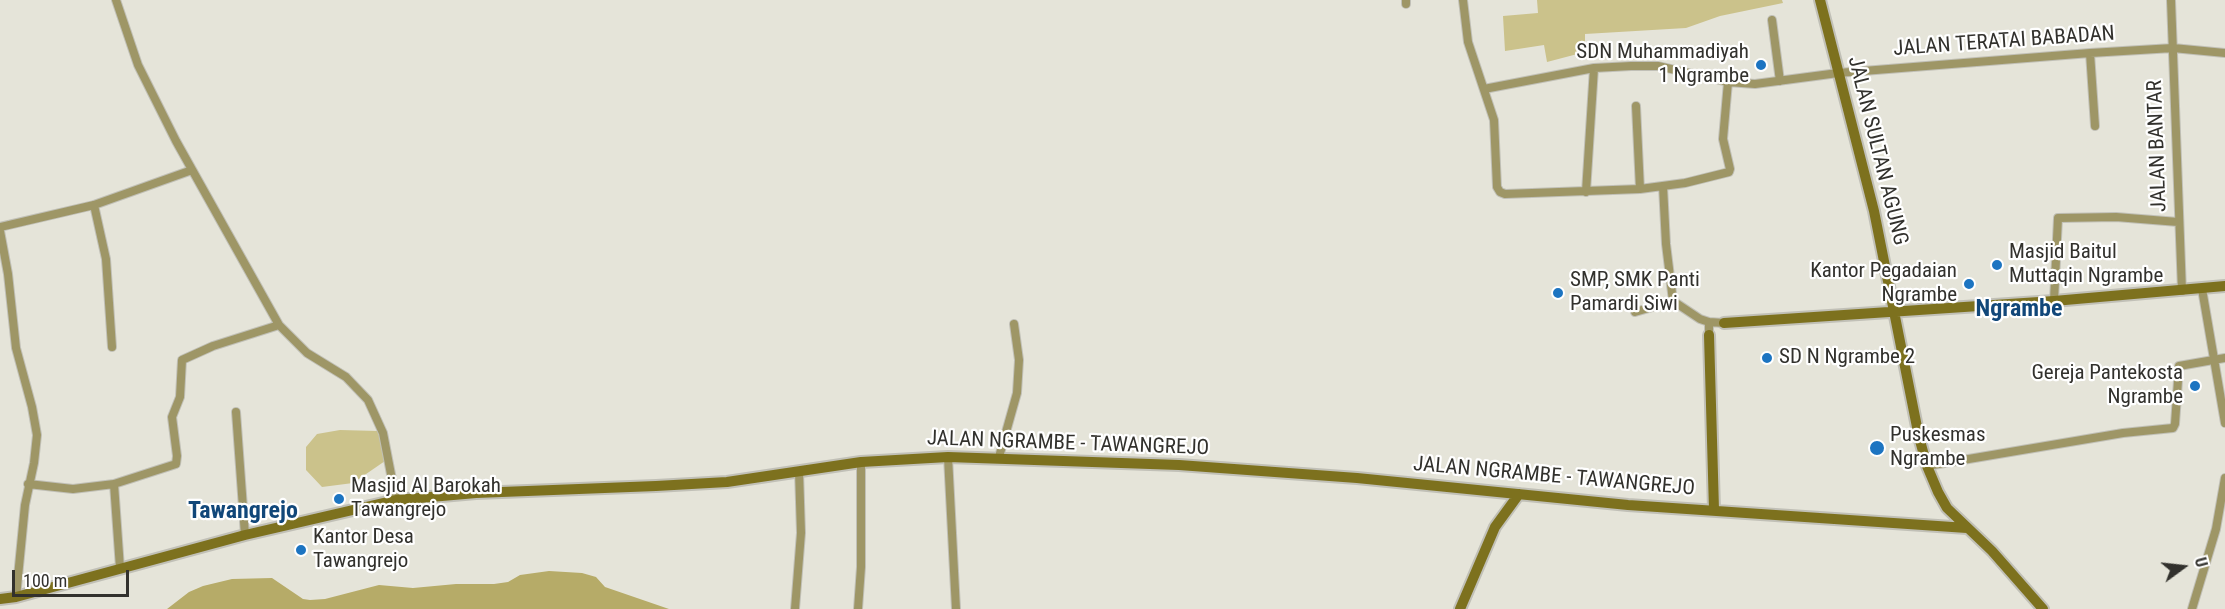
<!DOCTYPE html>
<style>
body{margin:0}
#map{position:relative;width:2225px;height:609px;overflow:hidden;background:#e5e4d9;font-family:"Roboto Condensed",sans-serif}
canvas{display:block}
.north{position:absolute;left:2153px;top:537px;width:60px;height:60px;-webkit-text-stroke:4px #fff;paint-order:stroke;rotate:75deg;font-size:16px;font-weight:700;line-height:24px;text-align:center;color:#32312d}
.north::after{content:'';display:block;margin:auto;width:21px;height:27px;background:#32312d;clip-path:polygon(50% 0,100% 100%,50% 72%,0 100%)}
.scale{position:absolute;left:12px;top:570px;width:117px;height:27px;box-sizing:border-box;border:3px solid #32312d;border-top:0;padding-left:8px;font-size:18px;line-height:21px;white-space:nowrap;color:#32312d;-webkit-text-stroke:4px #fff;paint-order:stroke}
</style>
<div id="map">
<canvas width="2225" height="609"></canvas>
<div class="north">U</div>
<div class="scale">100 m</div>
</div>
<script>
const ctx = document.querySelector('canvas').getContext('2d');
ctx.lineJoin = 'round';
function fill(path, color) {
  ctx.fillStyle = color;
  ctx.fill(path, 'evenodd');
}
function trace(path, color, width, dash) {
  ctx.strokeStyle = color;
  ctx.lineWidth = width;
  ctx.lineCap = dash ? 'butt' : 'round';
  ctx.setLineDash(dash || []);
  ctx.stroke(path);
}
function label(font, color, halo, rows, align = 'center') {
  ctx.font = font + ' "Roboto Condensed",sans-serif';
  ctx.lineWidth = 4.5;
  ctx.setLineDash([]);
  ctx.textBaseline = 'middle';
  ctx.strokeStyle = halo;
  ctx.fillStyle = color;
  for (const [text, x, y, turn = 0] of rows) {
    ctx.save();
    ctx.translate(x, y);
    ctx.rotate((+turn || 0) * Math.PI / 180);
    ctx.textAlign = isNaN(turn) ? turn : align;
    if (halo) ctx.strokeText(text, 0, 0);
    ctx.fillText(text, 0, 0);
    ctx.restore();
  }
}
const green = new Path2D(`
 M1537,0H1782L1783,3L1720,16L1686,28L1585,34V52L1547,62L1544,45L1505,51L1503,16L1538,13Z
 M340,430L378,431L385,461L353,483L322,487L306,470V447L317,434Z`);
const forest = new Path2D(`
 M549,571L582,573L596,577L605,587L669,609H167L189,592L203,586L232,579L272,578L303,599L310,600L325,599L379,585L413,588L456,584H494L508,582L520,575Z`);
const street = new Path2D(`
 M116,0L138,65L176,141L279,325L307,353L346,377L368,400L383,433L396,500
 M1406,0V4
 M1463,0L1468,42L1494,120L1497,187L1500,192L1505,194L1640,189L1685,183L1729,172L1730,169L1723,139L1728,82
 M2171,0L2182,291
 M1772,20L1780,81
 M2090,53L2095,126
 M1484,89L1594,68L1631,66H1658L1728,82L1755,84L1838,73L2090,53L2173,48L2225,53
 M1636,106L1640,189
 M1663,186L1666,244L1673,301L1700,319L1709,322
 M1586,192L1594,68
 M94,205L106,259L112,347
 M0,227L94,205L192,170
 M0,231L8,274L16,348L32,407L37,435L34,463L25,505L16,597
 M2202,289L2225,423
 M2054,301L2058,218L2116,217L2178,222
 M1635,312L1673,301
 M1709,335V322L1724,323
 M236,412L245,535
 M948,457L956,609
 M999,457L1017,393L1019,360L1014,324
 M1927,466L2123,433L2173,428L2175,424L2179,366L2225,358
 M28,484L73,489L114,484L120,568
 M114,484L176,464L177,456L172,417L180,397L182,360L213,346L279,325
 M795,609L801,533L799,471
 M858,609L861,567V462
 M2192,609L2216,529L2225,478`);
const secondary = new Path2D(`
 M1820,0L1874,211L1919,437L1927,466L1938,492L1947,508L1992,551L2043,609
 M1724,323L2054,301L2225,286
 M1709,335L1714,510
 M0,599L16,597L245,535L396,500L476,493L656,486L727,482L861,462L948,457L1179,465L1357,478L1628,505L1967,528
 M1460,609L1495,527L1519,494`);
const markers = [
 [1761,65,6,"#1c74c1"],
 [1997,265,6,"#1c74c1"],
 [1969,284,6,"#1c74c1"],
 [1558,293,6,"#1c74c1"],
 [1767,358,6,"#1c74c1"],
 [2195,386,6,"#1c74c1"],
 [1877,448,8,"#1c74c1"],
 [339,499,6,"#1c74c1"],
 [301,550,6,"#1c74c1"]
];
const streetNames = [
 ["JALAN TERATAI BABADAN",2004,42,-4],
 ["JALAN BANTAR",2158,146,-92],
 ["JALAN SULTAN AGUNG",1877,151,76],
 ["JALAN NGRAMBE - TAWANGREJO",1068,444,2],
 ["JALAN NGRAMBE - TAWANGREJO",1554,477,5]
];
const poiNames = [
 ["SDN Muhammadiyah",1749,53,"right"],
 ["1 Ngrambe",1749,77,"right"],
 ["Masjid Baitul",2009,253],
 ["Muttaqin Ngrambe",2009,277],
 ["Kantor Pegadaian",1957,272,"right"],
 ["Ngrambe",1957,296,"right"],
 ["SMP, SMK Panti",1570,281],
 ["Pamardi Siwi",1570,305],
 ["SD N Ngrambe 2",1779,358],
 ["Gereja Pantekosta",2183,374,"right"],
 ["Ngrambe",2183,398,"right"],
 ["Puskesmas",1890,436],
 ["Ngrambe",1890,460],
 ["Masjid Al Barokah",351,487],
 ["Tawangrejo",351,511],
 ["Kantor Desa",313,538],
 ["Tawangrejo",313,562]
];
const quarterNames = [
 ["Ngrambe",2019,310],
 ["Tawangrejo",243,512]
];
fill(green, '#cbc28b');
fill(forest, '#b6ab68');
trace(street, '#c1c0b7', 10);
trace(secondary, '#c1c0b7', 14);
trace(street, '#9e9666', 8);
trace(secondary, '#7d711e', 10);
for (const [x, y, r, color] of markers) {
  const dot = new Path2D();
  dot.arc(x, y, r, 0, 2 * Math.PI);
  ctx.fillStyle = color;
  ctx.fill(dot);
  trace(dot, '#fff', 2);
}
label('21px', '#32312d', '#fff', streetNames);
label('21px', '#32312d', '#fff', poiNames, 'left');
label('bold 24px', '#114779', '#fff', quarterNames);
</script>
